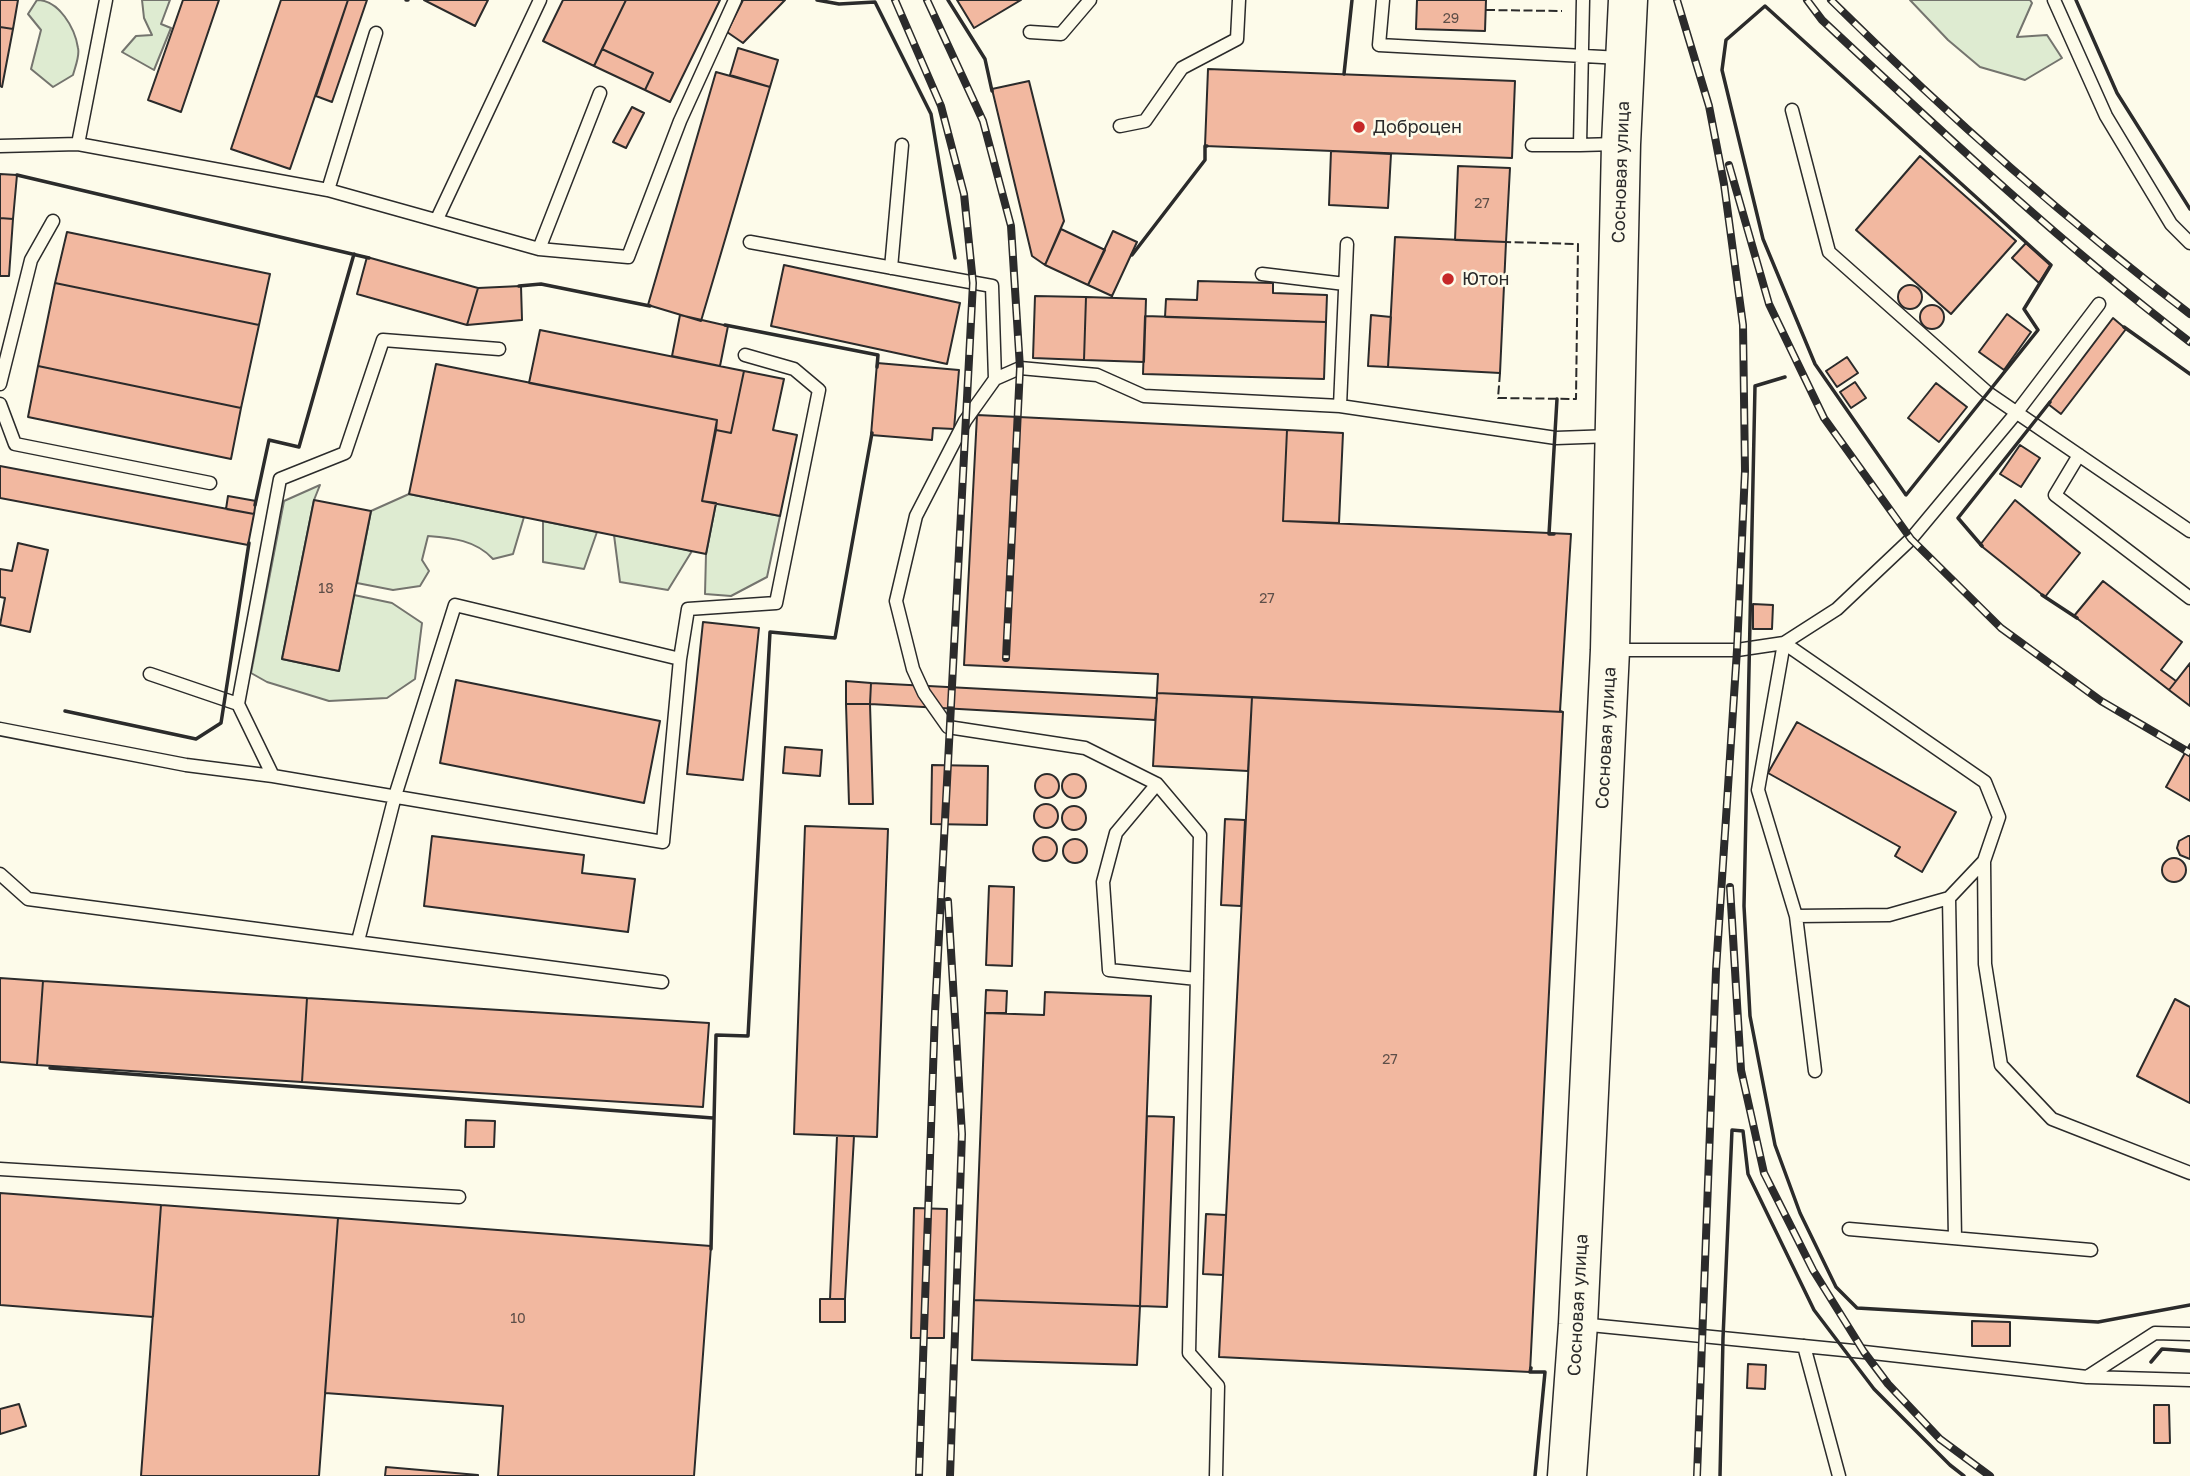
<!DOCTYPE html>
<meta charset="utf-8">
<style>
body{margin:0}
canvas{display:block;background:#fdfbea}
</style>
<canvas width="2190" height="1476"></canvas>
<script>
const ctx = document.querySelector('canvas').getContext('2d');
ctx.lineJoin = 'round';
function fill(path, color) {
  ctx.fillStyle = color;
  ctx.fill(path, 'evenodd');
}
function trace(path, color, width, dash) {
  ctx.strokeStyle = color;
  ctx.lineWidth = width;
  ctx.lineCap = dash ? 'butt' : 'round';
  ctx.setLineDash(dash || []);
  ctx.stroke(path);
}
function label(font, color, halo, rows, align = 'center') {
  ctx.font = font + ' "Golos Text",sans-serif';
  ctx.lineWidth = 5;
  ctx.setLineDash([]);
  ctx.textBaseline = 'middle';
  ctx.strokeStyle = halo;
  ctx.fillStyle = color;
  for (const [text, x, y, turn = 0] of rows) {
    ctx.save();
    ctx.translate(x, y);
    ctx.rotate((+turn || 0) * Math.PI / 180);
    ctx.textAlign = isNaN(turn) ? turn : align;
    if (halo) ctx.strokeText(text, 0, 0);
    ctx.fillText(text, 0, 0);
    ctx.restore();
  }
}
const green = new Path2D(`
 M37,0C59,0 75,28 78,48C80,56 75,67 73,75L53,87L31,69L41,30L28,14Z
 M142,0H170L161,24L171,28L154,70L122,52L136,36L152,35L144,18Z
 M1910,0H2030L2032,3L2017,37L2047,35L2062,58L2025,80L1980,67L1948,40Z
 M320,485L314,500L282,659L339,671L354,595L392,603L422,623L415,679L387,698L329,701L267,682L251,673L284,501Z
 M409,494L524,517L513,554L493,559C476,540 452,538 428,536L422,560L429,571L420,586L393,590L357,583L371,511Z
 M716,503L780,516L767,577L731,596L705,594L706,554Z
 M543,521L597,532L584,569L543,562Z
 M614,535L692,551L668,590L620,582Z`);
const building = new Path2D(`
 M0,0H18L13,29L0,27Z
 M183,0H219L181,112L148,100Z
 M281,0H348L290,169L231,149Z
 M348,0H367L332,102L316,96Z
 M424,0H488L475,26Z
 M563,0H626L594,66L543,41Z
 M626,0H720L670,102L645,90L653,73L602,49Z
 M743,0H785L743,43L727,32Z
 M957,0H1021L974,28Z
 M1417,0H1486L1485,31L1416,29Z
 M0,27L13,29L2,87L0,86Z
 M738,48L778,60L770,87L730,75Z
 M602,49L653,73L645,90L594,66Z
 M1208,69L1515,81L1512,158L1205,146Z
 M716,72L770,87L701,321L648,305Z
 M1029,81L1064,221L1045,265L1032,256L992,89Z
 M632,107L644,113L626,148L613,142Z
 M1331,151L1391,154L1388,208L1329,205Z
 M1920,156L2016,241L1951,314L1856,230Z
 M1458,166L1510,168L1506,242L1455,240Z
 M0,174L17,175L13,219L0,218Z
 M0,218L13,219L9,276H0Z
 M1061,229L1105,250L1088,285L1045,265Z
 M1113,231L1137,242L1112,296L1088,285Z
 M67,232L270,274L259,325L55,283Z
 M1395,237L1506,242L1500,373L1388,367Z
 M2026,243L2051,265L2039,283L2012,258Z
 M367,257L478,288L467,325L357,294Z
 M784,265L960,303L947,364L771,326Z
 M1198,281L1273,283V293L1327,295L1326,322L1165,317L1166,299L1197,300Z
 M55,283L259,325L241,408L38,366Z
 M1898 297a12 12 0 1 1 24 0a12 12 0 1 1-24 0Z
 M521,286L522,320L467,325L478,288Z
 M1035,296L1086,297L1084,360L1033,358Z
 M1086,297L1146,299L1144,362L1084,360Z
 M1920 317a12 12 0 1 1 24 0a12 12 0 1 1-24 0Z
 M2007,314L2031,332L2004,370L1979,352Z
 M680,315L728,326L720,366L672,356Z
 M1371,315L1391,317L1388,367L1368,366Z
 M1145,316L1326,322L1324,379L1143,374Z
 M2113,318L2126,329L2061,414L2048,404Z
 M540,330L744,371L731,433L716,430L717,420L529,383Z
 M1847,357L1858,373L1837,387L1826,371Z
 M877,363L959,370L954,429L933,428L932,440L871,435Z
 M436,364L717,420L702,501L716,503L706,554L409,494Z
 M38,366L241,408L231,459L28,417Z
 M744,371L784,379L773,430L797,435L780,516L702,501L716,430L731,433Z
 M1855,382L1866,398L1851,408L1840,392Z
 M1936,383L1967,407L1939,442L1908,418Z
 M977,415L1287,430L1283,521L1571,534L1560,711L1563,712L1157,693L1158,674L964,665Z
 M1287,430L1343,433L1339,523L1283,521Z
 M2020,445L2040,458L2021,487L2000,474Z
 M0,466L254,514L248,545L0,498Z
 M228,496L256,501L254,514L226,509Z
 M314,500L371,511L339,671L282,659Z
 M2015,500L2080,553L2045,597L1980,545Z
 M18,543L48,550L30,632L0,625L5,598L0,597V569L12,571Z
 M2103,581L2182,642L2161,670L2176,681L2169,690L2074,616Z
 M1753,604L1773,605L1772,629H1753Z
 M703,622L759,628L743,780L687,774Z
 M2190,663V706L2169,690Z
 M456,680L660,721L644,803L440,763Z
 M846,681L871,683L870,704H846Z
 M871,683L1157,698L1155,720L870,704Z
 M1157,693L1252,697L1248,771L1153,766Z
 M1252,697L1563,712L1530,1372L1219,1357Z
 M846,704H870L873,804H849Z
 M1797,722L1956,812L1922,872L1895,856L1900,847L1768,773Z
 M2190,744V801L2166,787Z
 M785,747L822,750L820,776L783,773Z
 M932,765L988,766L987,825L931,824Z
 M1035 786a12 12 0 1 1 24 0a12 12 0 1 1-24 0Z
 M1062 786a12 12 0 1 1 24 0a12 12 0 1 1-24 0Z
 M1034 816a12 12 0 1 1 24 0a12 12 0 1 1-24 0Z
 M1062 818a12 12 0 1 1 24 0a12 12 0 1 1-24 0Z
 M1225,819L1245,820L1241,906L1221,905Z
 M805,826L888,829L877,1137L794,1134Z
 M432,836L584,855L582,873L635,879L628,932L424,906Z
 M2188,836H2190V859L2180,855L2177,848L2179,841Z
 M1033 849a12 12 0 1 1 24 0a12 12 0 1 1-24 0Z
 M1063 851a12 12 0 1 1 24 0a12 12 0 1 1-24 0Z
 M2162 870a12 12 0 1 1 24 0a12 12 0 1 1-24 0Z
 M989,886L1014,887L1012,966L986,965Z
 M0,978L43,981L37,1065L0,1062Z
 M43,981L307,998L302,1082L37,1065Z
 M986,990L1007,991L1006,1013H985Z
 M1045,992L1151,996L1140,1306L974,1300L985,1013L1044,1015Z
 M307,998L709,1023L703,1107L302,1082Z
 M2175,999L2190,1007V1103L2137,1076Z
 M1147,1116L1174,1117L1167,1307L1140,1306Z
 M466,1120L495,1121L494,1147H465Z
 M837,1136H854L845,1299H830Z
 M0,1193L161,1205L153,1317L0,1305Z
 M161,1205L338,1218L319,1476H141Z
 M914,1208L947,1209L944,1338H911Z
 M1206,1214L1226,1215L1223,1275L1203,1274Z
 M338,1218L711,1246L694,1476H498L503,1406L325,1393Z
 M820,1299H845V1322H820Z
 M974,1300L1140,1306L1137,1365L972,1360Z
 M1972,1321L2010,1322V1346H1972Z
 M1748,1364L1766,1365L1765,1389L1747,1388Z
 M19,1404L26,1426L0,1434V1409Z
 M2154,1405H2169L2170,1443H2154Z
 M386,1467L478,1475V1476H385Z`);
const service = new Path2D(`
 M1383,0L1379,45L1621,58
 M1583,0L1580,145L1617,144
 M2054,0L2106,116L2171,224L2190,243
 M1030,32L1061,34L1090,0
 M1792,110L1829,252L1988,393L2190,531
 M1120,126L1145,121L1182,68L1237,39L1239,0
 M78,144L106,0
 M1532,145H1580
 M0,146L78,144L328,190L539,249L628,257L680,121L735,0
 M328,190L376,33
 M437,219L540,0
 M750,242L992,286L995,379
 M539,249L600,93
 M891,268L902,145
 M1262,274L1345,284
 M0,384L31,260L53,221
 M0,404L15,444L210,483
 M1340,406L1347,244
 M2079,455L2055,495L2190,598
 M1614,650H1737L1784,643L1837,609L1911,539L2017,412L2099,304
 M680,659L688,609L776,603L819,390L794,369L745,355
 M150,674L238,704L273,776
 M238,704L280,479L345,453L383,340L499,349
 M0,729L186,765L273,776L663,842L680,659L455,605L395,796L358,941
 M1157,784L1116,833L1103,882L1109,970L1197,979
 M1984,861L1985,964L2001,1065L2052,1119L2190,1173
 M0,874L28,899L662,982
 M1949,898L1955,1238
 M1796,916L1889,915L1949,898L1984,861L1999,817L1985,782L1784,643L1758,790L1796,916L1815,1071
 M0,1169L459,1197
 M1849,1229L2091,1250
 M1580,1324L1864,1352L2087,1377L2155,1333L2190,1334
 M1804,1346L1839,1476
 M2088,1377L2190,1380
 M1216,1476L1218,1386L1189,1353L1200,835L1157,784L1085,748L948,727L924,693L913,669L896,601L916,516L965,421L995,379L1020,368L1097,375L1144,396L1340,406L1556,438L1612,436`);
const primary = new Path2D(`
 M1567,1476L1578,1324L1610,650L1621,144L1628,0`);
const rail = new Path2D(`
 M895,0L941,106L964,194L973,283L935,1012L919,1476
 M927,0L983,121L1011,226L1020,368L1006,658
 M1677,0L1709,106L1724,184L1743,325L1745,471L1737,650L1716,970L1697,1476
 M1807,0L1822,20C1941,131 2060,243 2190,342
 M1831,0C1944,112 2063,218 2190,314
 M1729,165L1769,304L1824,418L1911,539L2001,628L2101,701L2190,753
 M1730,887L1741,1070L1764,1173L1813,1270L1864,1352L1888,1384L1940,1439L1990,1476
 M948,901L962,1134L950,1476`);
const fence = new Path2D(`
 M1486,10L1562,11
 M1500,373L1498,398L1576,399L1578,244L1506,242`);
const wall = new Path2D(`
 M406,0H408
 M817,0L839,4L875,2L931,114L955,258
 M948,0L985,59L992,91
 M2076,0L2117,93L2190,209
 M1765,6L2051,265L2024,309L2038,330L1906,495L1815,364L1763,239L1722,70L1726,40Z
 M1344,74L1352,0
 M17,175L369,258
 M1132,255L1205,160V146H1207
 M519,286L541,284L650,306
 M725,325L878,355L877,367
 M2124,327L2190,374
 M1785,377L1755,386L1744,906L1750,1016L1775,1145L1800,1213L1836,1287L1857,1308L2098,1322L2190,1305
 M255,505L269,440L299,447L354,254
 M1554,534H1549L1557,399
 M1982,546L1958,518L2050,402
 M2042,595L2077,618
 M65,711L196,739L221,723L249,543
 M50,1068L713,1118
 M711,1249L716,1035L748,1036L770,632L835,638L872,433
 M2151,1362L2162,1349L2190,1351
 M1531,1368L1530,1372H1545L1535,1476
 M1720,1476L1723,1338L1732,1130L1743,1131L1748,1174L1814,1310L1874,1389L1950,1465L1964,1476`);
const markers = [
 [1359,127,7,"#c62828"],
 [1448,279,7,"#c62828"]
];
const numberNames = [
 ["29",1451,19],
 ["27",1482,204],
 ["18",326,589],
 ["27",1267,599],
 ["27",1390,1060],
 ["10",518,1319]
];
const poiNames = [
 ["Доброцен",1373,127],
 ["Ютон",1462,279]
];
const streetNames = [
 ["Сосновая улица",1621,172,-88],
 ["Сосновая улица",1606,738,-87],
 ["Сосновая улица",1578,1305,-87]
];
fill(green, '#deebd1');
trace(green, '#74746e', 2);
fill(building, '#f2b8a0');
trace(building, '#2b2b2b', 2);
trace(service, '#2b2b2b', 15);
trace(primary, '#2b2b2b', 41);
trace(service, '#fdfbea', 12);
trace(primary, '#fdfbea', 38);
trace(rail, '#2b2b2b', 8);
trace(rail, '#fdfbea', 5, [16]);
trace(fence, '#2b2b2b', 2, [9, 3.5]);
trace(wall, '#2b2b2b', 3.5);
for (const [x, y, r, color] of markers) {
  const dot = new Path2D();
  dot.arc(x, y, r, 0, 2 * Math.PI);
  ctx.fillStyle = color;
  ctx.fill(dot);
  trace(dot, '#fdfbea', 2.5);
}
label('14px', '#5d4e48', null, numberNames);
label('18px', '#2b2b2b', '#fdfbea', poiNames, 'left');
label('18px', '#2b2b2b', '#fdfbea', streetNames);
</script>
